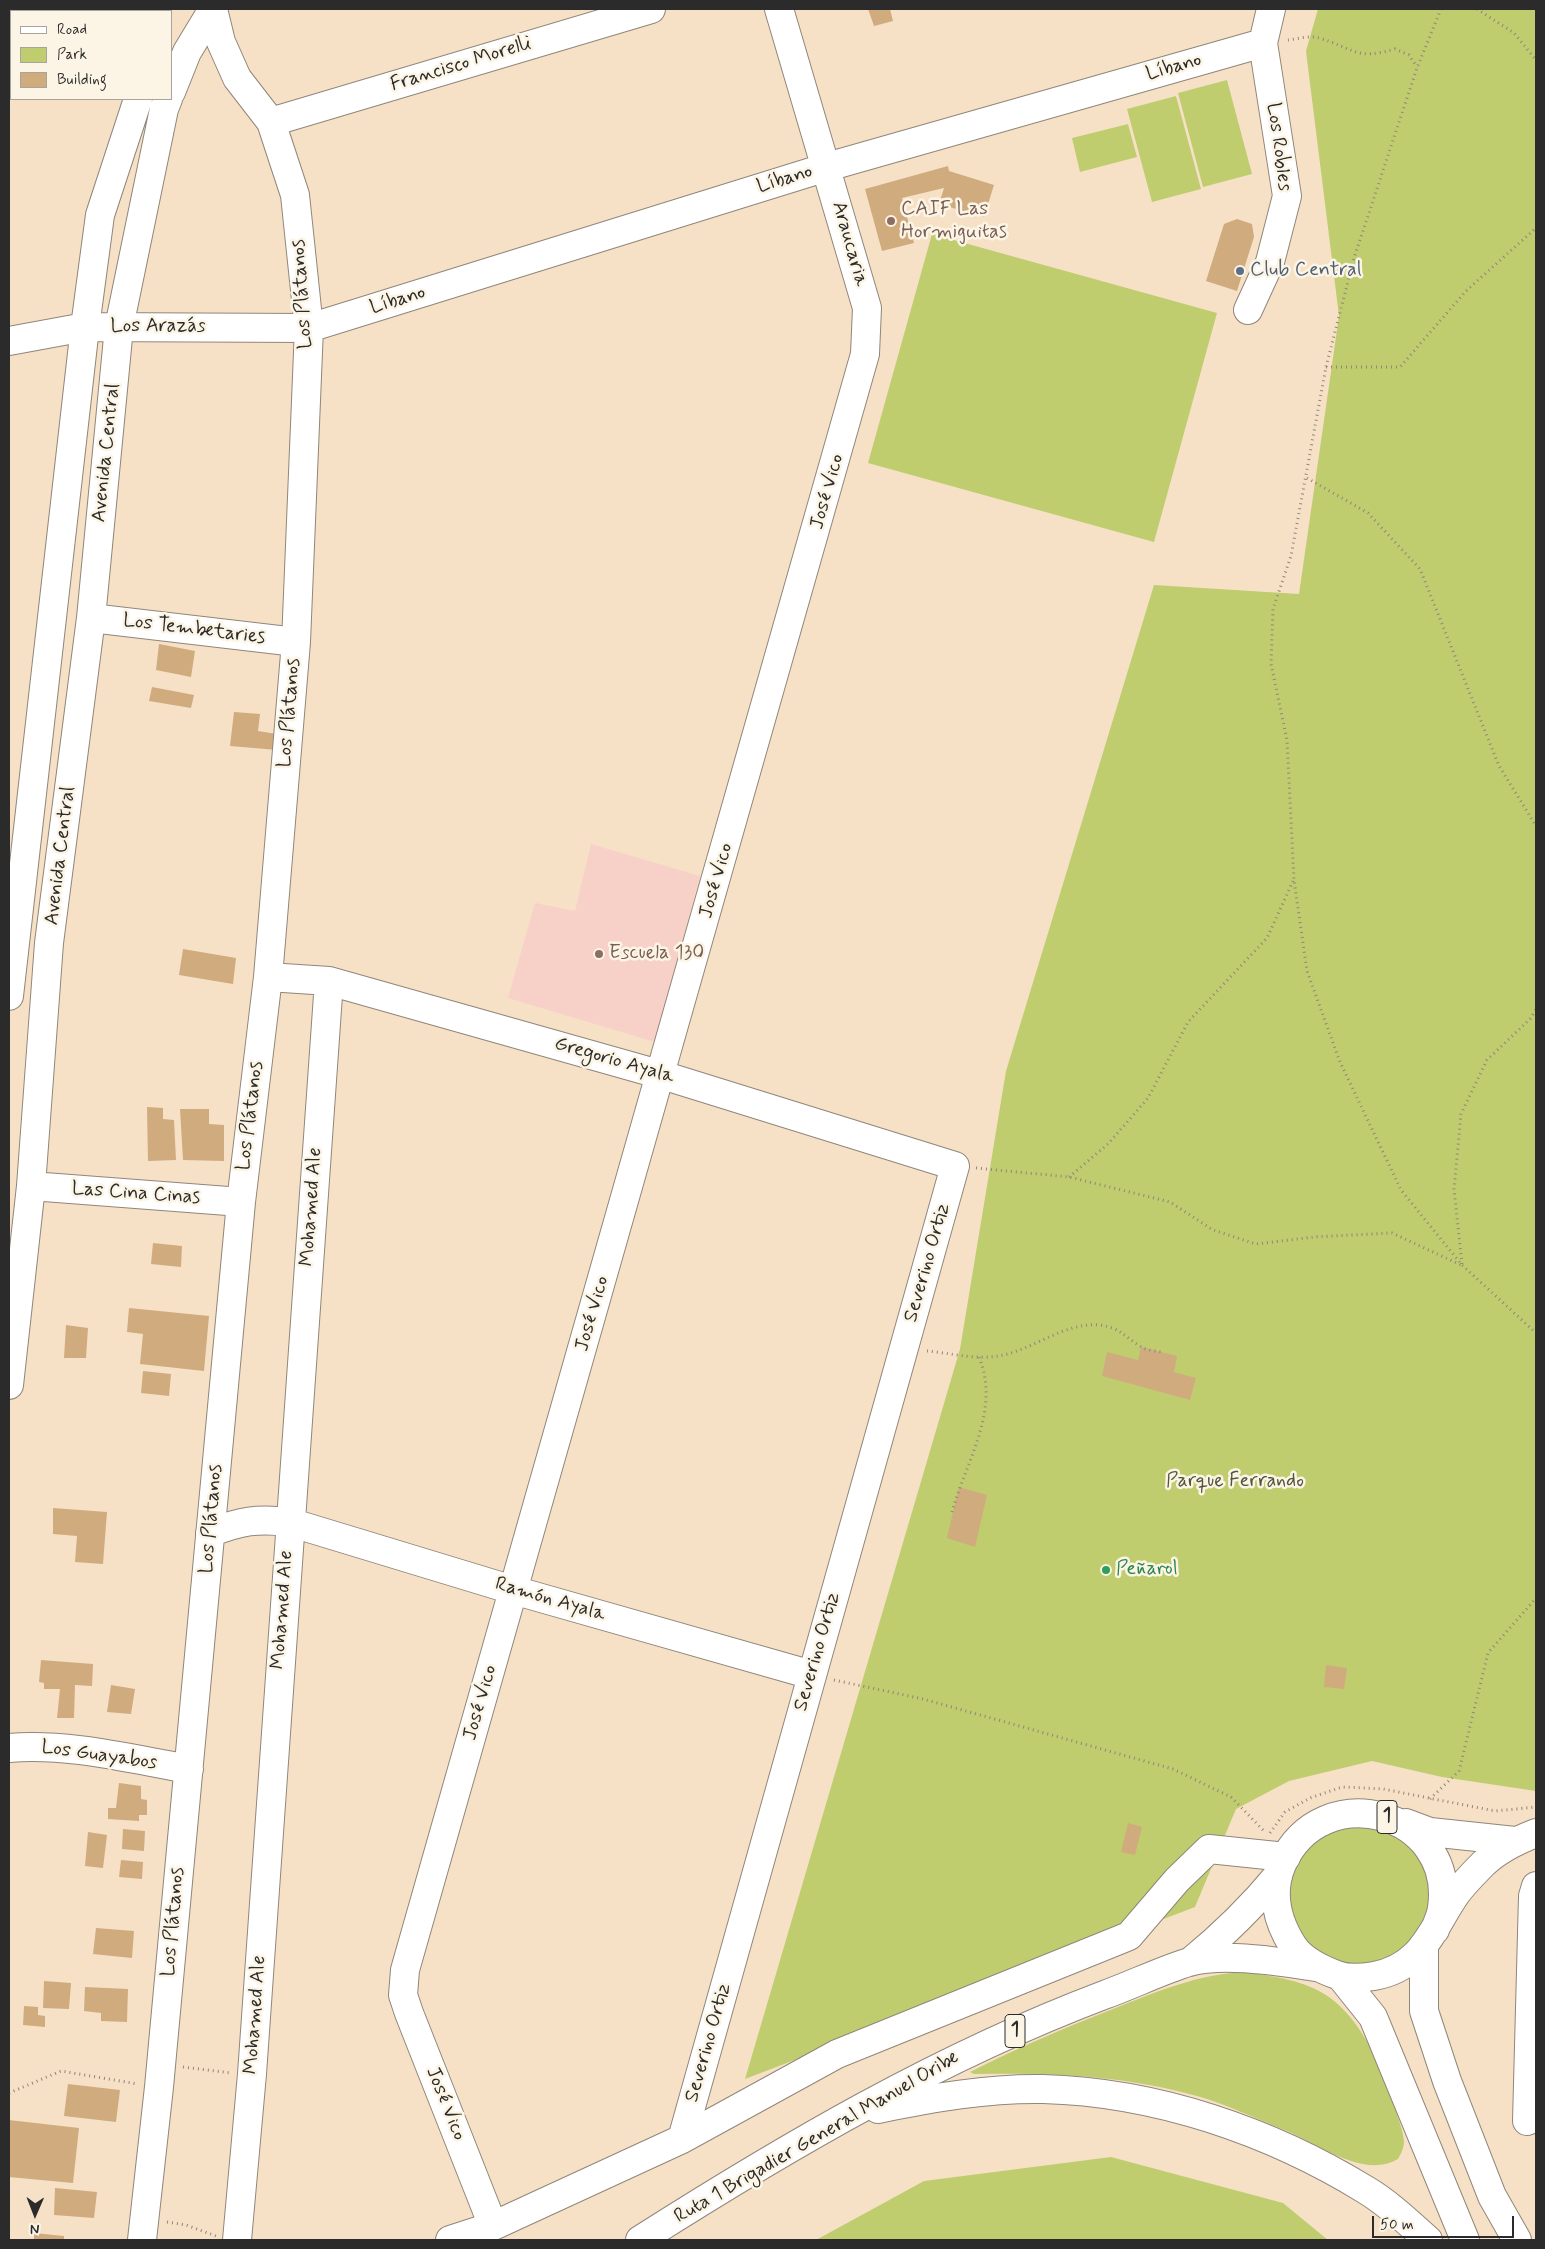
<!DOCTYPE html>
<meta charset="utf-8">
<style>
body{margin:0}
#map{position:relative;width:1545px;height:2249px;overflow:hidden;background:#f6e1c7;font-family:Mynerve,sans-serif}
canvas{display:block}
.frame{position:absolute;inset:0;border:10px solid #2b2b2b;pointer-events:none}
.legend{position:absolute;left:10px;top:10px;width:162px;height:90px;box-sizing:border-box;background:#fcf5e5;border:1px solid #a8a49b;margin:0;padding:6px 9px;list-style:none;font-size:15px;color:#2b2b2b}
.legend li{display:flex;align-items:center;gap:10px;height:25px}
.legend b{width:25px;border:1px solid #a8a49b}
.north{position:absolute;left:10px;top:2189px;width:50px;height:50px;-webkit-text-stroke:4px #fcf5e5;paint-order:stroke;rotate:181deg;font-size:14px;font-weight:700;line-height:20px;text-align:center;color:#2b2b2b}
.north::after{content:'';display:block;margin:auto;width:18px;height:22px;background:#2b2b2b;clip-path:polygon(50% 0,100% 100%,50% 72%,0 100%)}
.scale{position:absolute;left:1372px;top:2216px;width:142px;height:22px;box-sizing:border-box;border:2px solid #2b2b2b;border-top:0;padding-left:6px;font-size:15px;line-height:18px;white-space:nowrap;color:#2b2b2b;-webkit-text-stroke:4px #fcf5e5;paint-order:stroke}
</style>
<div id="map">
<canvas width="1545" height="2249"></canvas>
<div class="frame"></div>
<ul class="legend">
<li><b style="height:6px;background:#fff"></b>Road</li>
<li><b style="height:14px;background:#bfcd6f"></b>Park</li>
<li><b style="height:14px;background:#d0ab7e"></b>Building</li>
</ul>
<div class="north">N</div>
<div class="scale">50 m</div>
</div>
<script>
const ctx = document.querySelector('canvas').getContext('2d');
ctx.lineJoin = 'round';
function fill(path, color) {
  ctx.fillStyle = color;
  ctx.fill(path, 'evenodd');
}
function trace(path, color, width, dash) {
  ctx.strokeStyle = color;
  ctx.lineWidth = width;
  ctx.lineCap = dash ? 'butt' : 'round';
  ctx.setLineDash(dash || []);
  ctx.stroke(path);
}
function label(font, color, halo, rows, align = 'center') {
  ctx.font = font + ' Mynerve,sans-serif';
  ctx.lineWidth = 5;
  ctx.setLineDash([]);
  ctx.textBaseline = 'middle';
  ctx.strokeStyle = halo;
  ctx.fillStyle = color;
  for (const [text, x, y, turn = 0] of rows) {
    ctx.save();
    ctx.translate(x, y);
    ctx.rotate((+turn || 0) * Math.PI / 180);
    ctx.textAlign = isNaN(turn) ? turn : align;
    if (halo) ctx.strokeText(text, 0, 0);
    ctx.fillText(text, 0, 0);
    ctx.restore();
  }
}
const built = new Path2D(`
 M591,844L700,876L655,1042L508,998L535,903L575,911Z`);
const green = new Path2D(`
 M9,9H41L40,11H11V75L9,81Z
 M1318,9H1536V1791L1442,1777L1372,1761L1289,1781L1236,1809L1195,1907L745,2079L960,1349L1006,1071L1154,585L1299,594L1339,316L1306,51Z
 M1227,80L1252,174L1203,187L1178,93Z
 M1176,96L1201,189L1152,202L1127,109Z
 M1128,124L1137,157L1080,172L1072,138Z
 M932,234L1217,313L1154,542L868,463Z
 M1288 1896a71 71 0 1 1 142 0a71 71 0 1 1-142 0Z
 M1244,1972C1272,1976 1305,1980 1329,1997C1364,2022 1383,2071 1396,2111C1399,2121 1403,2131 1404,2141C1404,2148 1401,2154 1398,2159C1363,2180 1316,2142 1282,2129C1254,2118 1226,2104 1197,2096C1120,2075 1052,2073 974,2074L970,2072C1017,2048 1064,2028 1113,2009C1156,1992 1198,1974 1244,1972Z
 M1111,2157L1283,2203L1328,2240H816L924,2181Z`);
const building = new Path2D(`
 M868,9H890L893,21L874,26Z
 M948,166L949,171L994,185L984,217L939,204L944,188L902,198L914,243L882,251L865,189Z
 M1237,219L1252,224L1254,237L1237,291L1206,281L1224,224Z
 M159,644L195,651L191,677L156,670Z
 M152,687L194,695L191,708L149,701Z
 M234,712L260,714L258,731L277,734V750L230,746Z
 M183,949L236,958L233,984L179,975Z
 M147,1107L163,1108V1119L174,1120L176,1160L148,1161Z
 M180,1109H209V1124L224,1125V1161L183,1160Z
 M153,1243L182,1246L181,1267L151,1264Z
 M129,1308L209,1316L204,1371L140,1364L143,1334L127,1332Z
 M66,1325L88,1328L86,1358H64Z
 M1141,1347L1177,1356L1174,1372L1196,1378L1190,1400L1102,1376L1107,1352L1138,1360Z
 M143,1371L171,1374L169,1396L141,1393Z
 M959,1487L987,1495L975,1547L947,1538Z
 M53,1508L107,1512L103,1564L75,1562L77,1536L53,1534Z
 M41,1660L93,1664L92,1686L75,1685L74,1718H57L60,1689H44V1683L39,1682Z
 M1326,1665L1347,1668L1344,1689L1324,1687Z
 M111,1685L135,1689L131,1714L107,1712Z
 M119,1783L141,1786V1799L147,1800V1815H139V1821L108,1819V1808H116Z
 M1128,1823L1142,1827L1135,1855L1121,1852Z
 M123,1829L145,1831L144,1851L122,1849Z
 M88,1832L107,1835L103,1868L85,1866Z
 M121,1860L143,1862L142,1879L119,1877Z
 M96,1928L134,1931L132,1958L93,1954Z
 M44,1981L71,1983L69,2009L43,2008Z
 M85,1987L128,1989L127,2022L101,2021V2013L84,2011Z
 M24,2006L38,2007V2015L45,2016V2027L23,2025Z
 M68,2084L120,2090L116,2122L64,2116Z
 M9,2120L79,2128L73,2183L9,2177Z
 M55,2188L97,2192L94,2218L54,2215Z
 M34,2233L64,2236V2240H34Z`);
const path = new Path2D(`
 M1441,9L1417,68L1354,258L1326,367L1291,556L1273,609L1271,664L1287,740L1294,880L1307,971L1340,1062L1401,1190L1462,1265L1536,1333
 M1477,9L1514,33L1536,60
 M1288,40C1297,39 1310,35 1319,38C1354,48 1355,61 1395,49L1409,55L1417,67
 M1326,367H1400L1466,291L1536,228
 M1307,478L1368,513L1420,569L1499,766L1536,826
 M976,1168L1069,1177L1170,1202L1213,1230L1256,1244L1314,1237L1392,1233L1461,1265
 M1069,1177L1108,1144L1148,1098L1188,1022L1267,938L1293,881
 M1462,1264L1454,1189L1461,1114L1487,1060L1531,1018L1536,1009
 M927,1351C951,1353 979,1361 1003,1355C1036,1348 1065,1322 1100,1325C1121,1328 1125,1337 1140,1346C1145,1350 1155,1351 1162,1352
 M952,1512C966,1461 1001,1410 979,1357
 M834,1680L923,1699L1173,1769L1231,1797L1265,1832
 M1430,1799L1459,1771L1488,1653L1536,1598
 M1270,1833L1285,1812L1310,1798L1342,1787L1383,1789L1495,1811L1536,1807
 M183,2067L231,2073
 M9,2093L61,2071L138,2084
 M167,2222L186,2225L216,2236`);
const minor = new Path2D(`
 M171,92L187,52L213,9
 M271,122L651,9
 M1248,310L1270,262L1287,196L1263,43L1271,9
 M9,341L85,327L309,328L827,167L1263,43
 M91,618L296,642
 M268,977L329,981L662,1075L955,1166L682,2139
 M9,996L85,327L100,215L138,99
 M31,1186L241,1202
 M9,1385L31,1186L49,943L91,618L119,327L164,109L168,99
 M210,1533C240,1521 258,1518 289,1522L513,1590L812,1675
 M9,1748C69,1743 130,1759 189,1769
 M1536,1886L1533,1896L1527,2121L1536,2117
 M493,2226L409,2013L403,1995L405,1970L865,354L867,308L779,9
 M142,2240L159,2087L241,1202L268,977L296,642L309,328L295,195L271,122L237,78L221,42L213,9
 M237,2240L252,2074L329,981
 M450,2240L493,2226L682,2139L837,2054L1129,1936L1177,1880L1209,1849L1286,1857`);
const major = new Path2D(`
 M1406,1823L1430,1832L1515,1841
 M1435,1930C1437,1923 1441,1916 1442,1908C1456,1812 1322,1775 1282,1864C1270,1892 1277,1921 1293,1946C1303,1961 1321,1969 1337,1975C1348,1979 1362,1978 1374,1976C1423,1967 1431,1930 1456,1894C1464,1883 1475,1872 1484,1863C1499,1849 1518,1840 1536,1833
 M1424,1948V2011L1447,2081L1492,2196L1517,2240
 M1341,1977L1373,2017L1465,2240`);
const highway = new Path2D(`
 M1190,1962C1223,1935 1251,1908 1278,1875
 M878,2109C932,2098 988,2088 1043,2089C1156,2092 1270,2131 1366,2190C1388,2203 1409,2223 1428,2240
 M640,2240C788,2146 940,2057 1104,1995C1132,1985 1160,1971 1189,1962C1224,1952 1281,1962 1317,1967`);
const markers = [
 [891,221,5,"#8d6e63"],
 [1240,271,5,"#5c6f8a"],
 [599,954,5,"#8d6e63"],
 [1106,1570,5,"#2e9e5b"]
];
const shields = [
 [1387,1817,20],
 [1015,2031,20]
];
const shieldNames = [
 ["1",1387,1817],
 ["1",1015,2031]
];
const streetNames = [
 ["Francisco Morelli",461,65,-17],
 ["Líbano",1174,68,-16],
 ["Los Robles",1278,147,82],
 ["Líbano",785,180,-17],
 ["Araucaria",849,244,74],
 ["Los Plátanos",303,294,-94],
 ["Líbano",398,301,-17],
 ["Los Arazás",158,327],
 ["Avenida Central",107,453,-84],
 ["José Vico",828,492,-74],
 ["Los Tembetaries",194,630,7],
 ["Los Plátanos",290,713,-85],
 ["Avenida Central",61,856,-83],
 ["José Vico",717,881,-74],
 ["Gregorio Ayala",614,1061,16],
 ["Los Plátanos",251,1116,-83],
 ["Las Cina Cinas",136,1194,4],
 ["Mohamed Ale",312,1207,-86],
 ["Severino Ortiz",928,1263,-74],
 ["José Vico",593,1314,-74],
 ["Los Plátanos",212,1519,-85],
 ["Ramón Ayala",550,1600,16],
 ["Mohamed Ale",283,1610,-86],
 ["Severino Ortiz",818,1652,-74],
 ["José Vico",481,1703,-74],
 ["Los Guayabos",99,1756,8],
 ["Los Plátanos",174,1922,-85],
 ["Mohamed Ale",256,2015,-86],
 ["Severino Ortiz",709,2043,-74],
 ["José Vico",445,2104,68],
 ["Ruta 1 Brigadier General Manuel Oribe",817,2138,-30]
];
const educationNames = [
 ["CAIF Las",901,210],
 ["Hormiguitas",901,233],
 ["Escuela 130",609,954]
];
const serviceNames = [
 ["Club Central",1250,271]
];
const parkNames = [
 ["Parque Ferrando",1235,1482]
];
const leisureNames = [
 ["Peñarol",1116,1570]
];
fill(built, '#f7d1c8');
fill(green, '#bfcd6f');
fill(building, '#d0ab7e');
trace(minor, '#908679', 30);
trace(major, '#908679', 30);
trace(highway, '#908679', 30);
trace(path, '#908679', 3, [1, 4]);
trace(minor, '#fff', 28);
trace(major, '#fff', 28);
trace(highway, '#fff', 28);
for (const [x, y, r, color] of markers) {
  const dot = new Path2D();
  dot.arc(x, y, r, 0, 2 * Math.PI);
  ctx.fillStyle = color;
  ctx.fill(dot);
  trace(dot, '#fcf5e5', 2);
}
for (const [x, y, w] of shields) {
  const box = new Path2D();
  box.roundRect(x - w / 2, y - 16.5, w, 33, 4);
  ctx.fillStyle = '#fcf5e5';
  ctx.fill(box);
  trace(box, '#2b2b2b', 1);
}
label('bold 19px', '#2b2b2b', null, shieldNames);
label('20px', '#2b2b2b', '#fcf5e5', streetNames);
label('20px', '#785e54', '#fcf5e5', educationNames, 'left');
label('20px', '#4e5e75', '#fcf5e5', serviceNames, 'left');
label('20px', '#50543c', '#fcf5e5', parkNames);
label('20px', '#27864d', '#fcf5e5', leisureNames, 'left');
</script>
